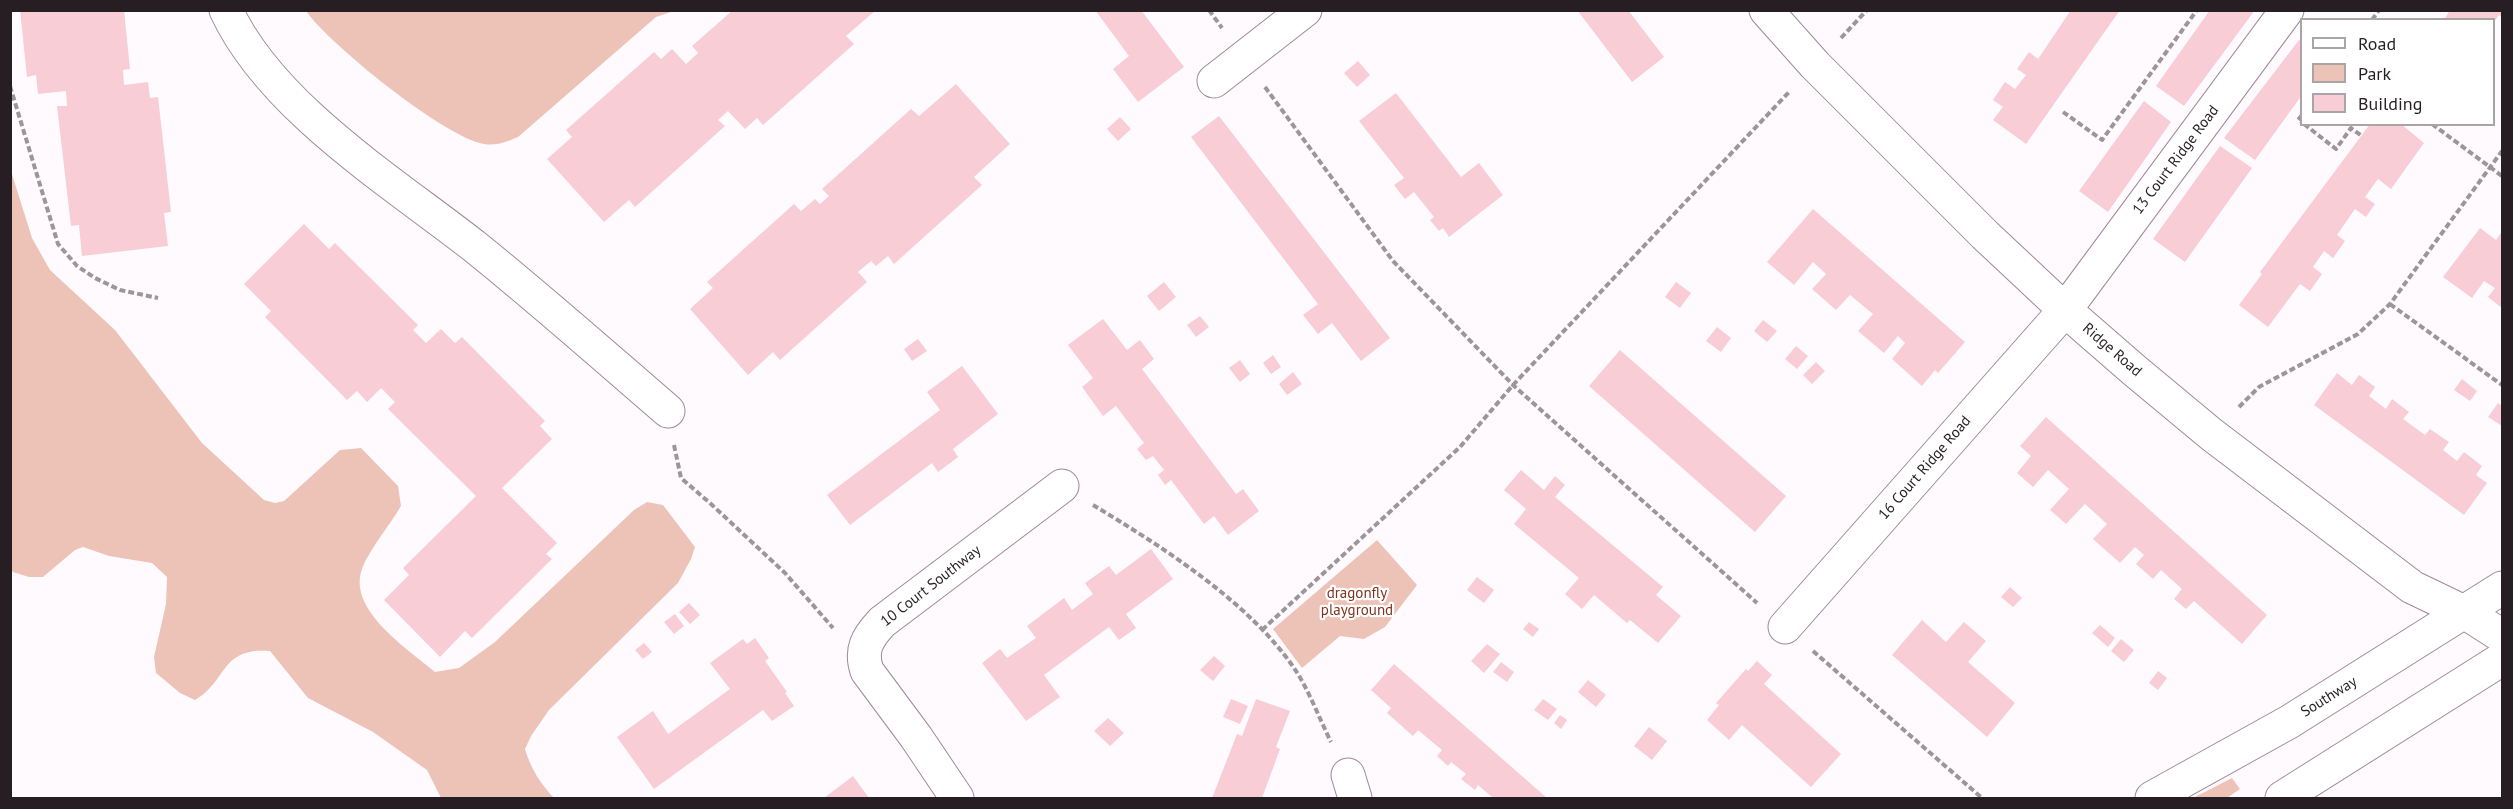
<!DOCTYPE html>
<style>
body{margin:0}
#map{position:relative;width:2513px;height:809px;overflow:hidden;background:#fffafe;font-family:"PT Sans",sans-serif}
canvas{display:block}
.frame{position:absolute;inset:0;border:12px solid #271e24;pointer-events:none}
.legend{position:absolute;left:2300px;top:18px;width:195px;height:108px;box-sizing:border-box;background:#fff;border:2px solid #a9a5a7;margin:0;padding:8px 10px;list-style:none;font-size:18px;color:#271e24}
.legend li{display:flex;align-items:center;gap:12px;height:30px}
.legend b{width:30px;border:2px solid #a9a5a7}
</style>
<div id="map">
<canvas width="2513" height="809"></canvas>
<div class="frame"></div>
<ul class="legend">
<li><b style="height:8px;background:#fff"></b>Road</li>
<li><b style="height:16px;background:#edc3b8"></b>Park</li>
<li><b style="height:16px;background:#f8cdd5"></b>Building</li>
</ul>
</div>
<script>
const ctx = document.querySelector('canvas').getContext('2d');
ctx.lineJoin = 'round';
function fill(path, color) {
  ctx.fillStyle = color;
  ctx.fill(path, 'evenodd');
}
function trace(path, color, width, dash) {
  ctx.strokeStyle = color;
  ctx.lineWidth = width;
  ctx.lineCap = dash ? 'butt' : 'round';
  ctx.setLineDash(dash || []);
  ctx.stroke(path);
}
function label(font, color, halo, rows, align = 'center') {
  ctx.font = font + ' "PT Sans",sans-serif';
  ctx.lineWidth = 4.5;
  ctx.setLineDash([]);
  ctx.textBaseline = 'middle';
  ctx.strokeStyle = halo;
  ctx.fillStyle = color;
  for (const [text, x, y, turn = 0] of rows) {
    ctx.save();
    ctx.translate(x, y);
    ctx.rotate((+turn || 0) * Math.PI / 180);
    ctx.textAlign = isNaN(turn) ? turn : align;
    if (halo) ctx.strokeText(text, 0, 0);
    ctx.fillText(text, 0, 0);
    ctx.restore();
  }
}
const green = new Path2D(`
 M306,11H674L656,17L518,137C506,142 497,146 484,144C444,137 329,44 306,11Z
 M11,171L32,238L50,270L115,330L202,443L264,500L275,503L284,501L340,450L361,448L398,486L401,506C391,523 368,552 362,569C347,610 408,649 435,672L459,668L495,642L634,510L647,502L663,505L695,547L691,559L678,583L549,710L531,736L525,749C531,769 540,783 554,798H441L427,770L373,732L308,698L270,651C220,647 228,681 195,700L180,693L156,673L154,657L166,604L167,577L152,563L109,556L83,547L75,550L43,577H29L13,572L10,566Z
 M1377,540L1417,585L1385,627L1364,639L1340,636L1302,668L1273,629Z
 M2232,778L2240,789L2227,798H2193Z`);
const building = new Path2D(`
 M20,10H124L130,69L123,70L124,85L148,82L150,98L158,97L171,212L164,213L168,246L82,256L79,225L71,226L57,106H67L66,91L38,94L36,75L27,77Z
 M733,10H876L846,36L854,44L763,125L757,118L745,129L728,111L718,120L725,126L635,207L629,200L604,222L547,159L572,137L566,130L654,52L661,59L672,49L686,64L698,53L692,46Z
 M1095,10H1141L1184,67L1138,102L1113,69L1129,56Z
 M1577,10H1628L1664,57L1632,82Z
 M2071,10H2120L2026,144L1993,120L2003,107L1993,100L2005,82L2015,89L2026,75L2017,69L2029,52L2038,59Z
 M2210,10H2255L2184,106L2156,86Z
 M2450,10H2502V17L2499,15L2494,22V20H2444Z
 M2299,40L2302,41V95L2255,160L2224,138Z
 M1358,61L1370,75L1357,87L1344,73Z
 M956,84L1010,144L974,177L982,185L894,264L888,256L876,266L871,261L858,272L867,282L780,360L773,352L748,375L690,309L713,288L707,282L794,204L801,211L815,199L820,204L829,196L822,189L911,109L919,116Z
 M1396,93L1461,177L1479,163L1503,195L1449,237L1443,228L1439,231L1430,220L1434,217L1414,192L1405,199L1394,185L1404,178L1359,121Z
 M2144,101L2171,122L2108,212L2079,191Z
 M1219,116L1390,338L1361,361L1332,323L1318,334L1303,315L1318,304L1191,137Z
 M1120,117L1131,129L1118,141L1107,129Z
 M2370,124H2401L2424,143L2391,189L2378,179L2365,197L2375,204L2366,217L2355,209L2337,235L2345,241L2333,258L2324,251L2313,267L2322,274L2310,291L2300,284L2268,327L2239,305L2262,274L2260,272Z
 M2220,146L2252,168L2185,262L2153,239Z
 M1813,209L1965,342L1938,373L1935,370L1922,386L1892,359L1905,343L1898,336L1884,353L1858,331L1873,314L1850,295L1836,310L1812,289L1826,274L1813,262L1794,285L1767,262Z
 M304,224L329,249L335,243L418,325L413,330L426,343L441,329L455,343L462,337L545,421L540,426L552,439L502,488L557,543L546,554L552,559L472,638L465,631L440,657L384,600L409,575L403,568L476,496L388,409L395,402L381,388L367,402L357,391L347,400L265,317L271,311L244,284Z
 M2480,228L2496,240L2502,231V308L2488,297L2495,288L2484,281L2472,298L2443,277Z
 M1164,282L1176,297L1159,311L1147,296Z
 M1676,282L1691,293L1680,308L1665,297Z
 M1200,316L1209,327L1196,337L1187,325Z
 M1103,319L1127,350L1140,340L1154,359L1142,369L1236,494L1243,489L1259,511L1228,535L1214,516L1204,524L1171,480L1165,485L1158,475L1164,470L1153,456L1146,460L1137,449L1144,443L1116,406L1103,416L1082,387L1093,378L1068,345Z
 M1763,320L1777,331L1767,342L1754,331Z
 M1717,327L1731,338L1721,352L1706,341Z
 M918,339L927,351L912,361L904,349Z
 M1796,346L1808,356L1797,369L1785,359Z
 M1620,350L1786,496L1755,532L1589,386Z
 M1273,355L1281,367L1271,374L1263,363Z
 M1240,360L1250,374L1240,382L1229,368Z
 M1816,362L1825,371L1812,384L1803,375Z
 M962,366L998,414L953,449L958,457L938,472L932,463L850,525L827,495L940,410L927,392Z
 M1293,372L1302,384L1287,395L1279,384Z
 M2337,373L2352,385L2359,375L2375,387L2369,396L2386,409L2392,399L2409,412L2403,419L2425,435L2430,429L2449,442L2443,450L2457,461L2464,452L2482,466L2476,475L2487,483L2464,515L2314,405Z
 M2462,379L2477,391L2470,401L2454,390Z
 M2498,403L2502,406V426L2488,417Z
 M2046,417L2267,615L2242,644L2194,601L2186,609L2174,599L2182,589L2161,570L2153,579L2136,564L2144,555L2135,547L2120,563L2093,539L2107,524L2085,504L2066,524L2050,510L2069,489L2048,470L2033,487L2017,473L2031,456L2020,446Z
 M1521,470L1544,490L1555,476L1565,485L1555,497L1663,587L1656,595L1681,616L1658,643L1630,620L1627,623L1594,595L1582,609L1565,594L1579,578L1514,524L1526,509L1504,490Z
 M1151,549L1173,579L1126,614L1136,628L1119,640L1109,627L1044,675L1060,697L1026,721L982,663L1000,649L1007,658L1036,638L1027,626L1064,598L1072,610L1093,594L1085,583L1109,566L1116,575Z
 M1477,577L1494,590L1484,603L1467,590Z
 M2010,587L2022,598L2013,607L2001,597Z
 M689,603L700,615L690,624L679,612Z
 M675,614L684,626L674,634L664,622Z
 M1922,620L1946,642L1964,622L1986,641L1968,662L2015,703L1987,737L1892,655Z
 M1529,622L1539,629L1533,637L1523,629Z
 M2100,625L2115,638L2108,647L2092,633Z
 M755,638L769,658L765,661L787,692L785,693L794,706L772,721L763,710L654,789L617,737L653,711L668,734L730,689L710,663L743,639L747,644Z
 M2121,639L2134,650L2124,662L2111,651Z
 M644,643L652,652L643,659L635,650Z
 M1487,644L1500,654L1484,673L1471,661Z
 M1214,656L1225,666L1213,681L1200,670Z
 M1757,661L1772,675L1764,684L1841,754L1811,787L1742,725L1729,740L1707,720L1719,705L1716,703L1746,669L1748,671Z
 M1501,662L1514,672L1507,682L1493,672Z
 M1394,664L1547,798H1493L1478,785L1475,790L1461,779L1466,774L1451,762L1448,766L1437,756L1442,750L1418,730L1413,736L1387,713L1391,708L1371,690Z
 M2158,671L2167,678L2158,690L2149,683Z
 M1588,680L1606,695L1596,707L1578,692Z
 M1231,699L1248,706L1240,724L1223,717Z
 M1256,699L1290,711L1276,747L1280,749L1262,798H1212L1237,734L1242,736Z
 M1543,699L1557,709L1548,720L1534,710Z
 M1560,715L1567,720L1561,729L1554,723Z
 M1108,718L1124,733L1110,746L1094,731Z
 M1649,727L1667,741L1652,760L1634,746Z
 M853,776L869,798H824Z`);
const path = new Path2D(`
 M1209,10L1222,28
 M2372,20L2379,10
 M1841,38L1867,10
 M10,86L58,244L77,266L95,278L120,290L158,298
 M1265,87L1393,261L1513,385L1757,603
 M2063,112L2102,140L2197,10
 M2302,115L2298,120L2302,122
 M2304,124L2336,149L2351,128L2362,136
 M2432,124L2502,176
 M2390,304L2502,385
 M2239,407L2259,387L2358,334L2390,304L2502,151
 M674,445L681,478L711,504L785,573L833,628
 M1093,505C1161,546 1248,601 1294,668C1309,690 1319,718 1331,742
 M1262,630L1460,447L1513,385L1789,92
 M1813,651L1982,798`);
const minor = new Path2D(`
 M226,10C271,107 391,181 474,246C540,299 603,355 668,411
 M1766,10L1815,65L1985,235L2065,310L2134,370L2211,434L2412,587L2466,613L2502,636
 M1214,81L1305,10
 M1785,627L2065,310L2287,10
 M1348,775L1355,798
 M957,798L916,737L867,671C860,650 867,638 882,622L1062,486
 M2152,798L2289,722L2502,588
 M2282,798L2502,659`);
const streetNames = [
 ["13 Court Ridge Road",2176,160,-53],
 ["Ridge Road",2112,350,41],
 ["16 Court Ridge Road",1925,468,-49],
 ["10 Court Southway",931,586,-38],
 ["Southway",2329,697,-32]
];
const parkNames = [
 ["dragonfly",1357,594],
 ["playground",1357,611]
];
fill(green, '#edc3b8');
fill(building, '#f8cdd5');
trace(minor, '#9f8899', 35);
trace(path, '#9c959a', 4, [6, 3]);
trace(minor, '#fff', 33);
label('15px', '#271e24', '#fff', streetNames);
label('15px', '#80321f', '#fff', parkNames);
</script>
